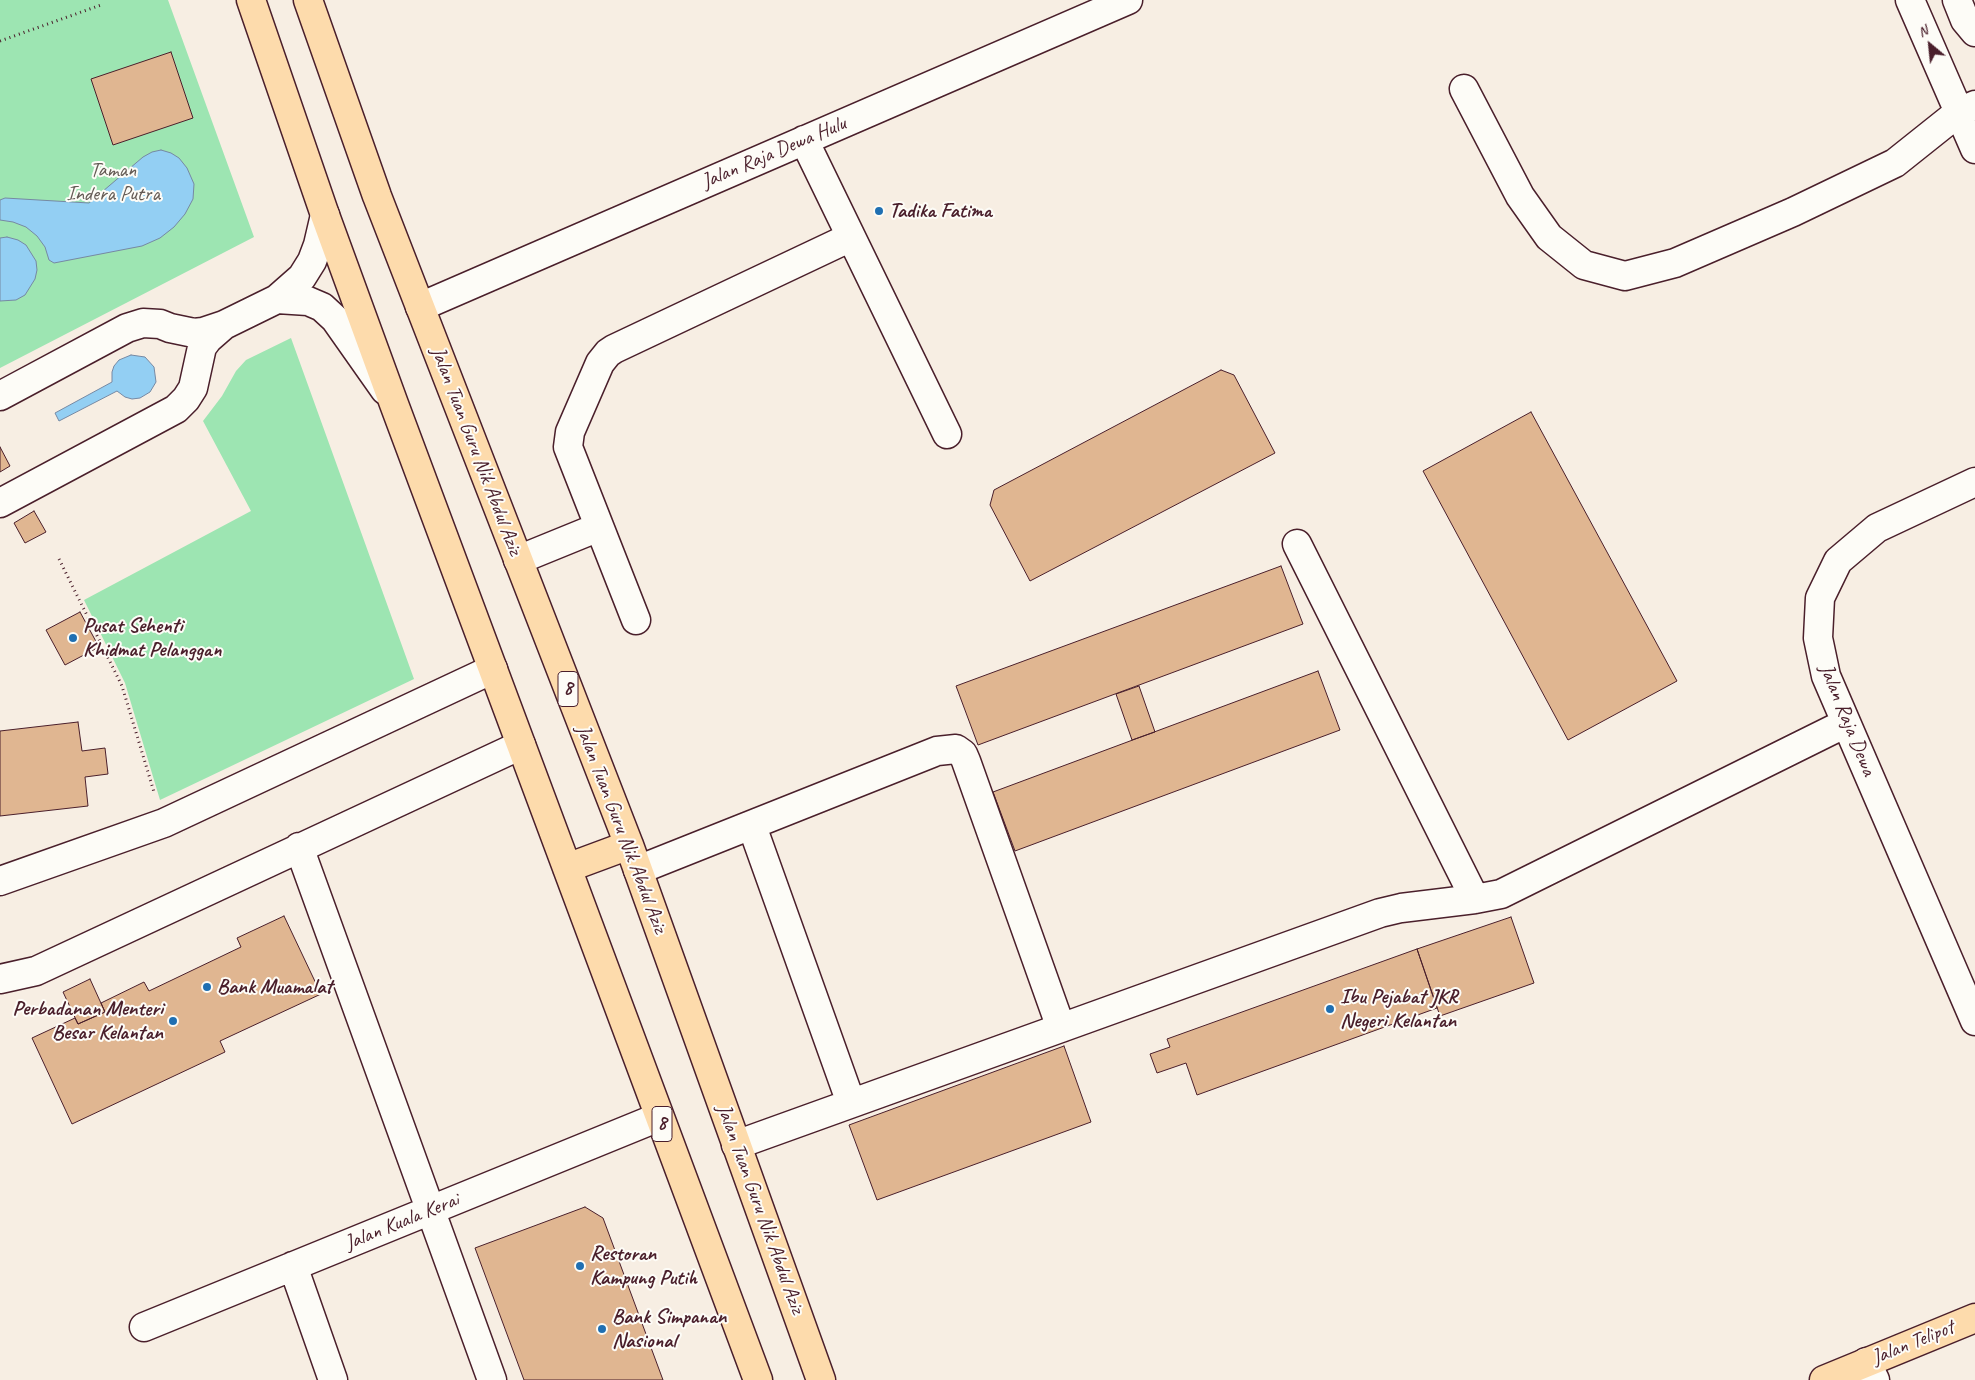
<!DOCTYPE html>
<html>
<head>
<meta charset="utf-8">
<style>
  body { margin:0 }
  #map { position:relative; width:1975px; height:1380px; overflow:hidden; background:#f7eee3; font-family:Caveat,sans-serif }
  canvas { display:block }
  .north { position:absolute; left:1905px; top:20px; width:50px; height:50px; -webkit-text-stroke:4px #fdfcf7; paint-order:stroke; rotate:332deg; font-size:14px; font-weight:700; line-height:20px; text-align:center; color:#4a1f2b }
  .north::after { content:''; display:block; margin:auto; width:18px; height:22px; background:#4a1f2b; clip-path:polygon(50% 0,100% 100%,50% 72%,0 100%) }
</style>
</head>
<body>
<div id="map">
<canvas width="1975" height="1380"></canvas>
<div class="north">N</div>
</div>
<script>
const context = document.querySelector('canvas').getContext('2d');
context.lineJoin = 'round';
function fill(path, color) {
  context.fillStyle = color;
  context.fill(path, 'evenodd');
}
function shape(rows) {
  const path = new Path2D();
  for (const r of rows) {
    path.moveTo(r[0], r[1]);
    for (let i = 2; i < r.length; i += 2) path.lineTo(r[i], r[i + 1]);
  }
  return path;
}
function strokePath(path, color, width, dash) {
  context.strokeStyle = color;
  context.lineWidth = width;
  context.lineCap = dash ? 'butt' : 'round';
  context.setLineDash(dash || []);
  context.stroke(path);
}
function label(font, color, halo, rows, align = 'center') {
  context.font = font + ' Caveat,sans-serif';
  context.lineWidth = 4;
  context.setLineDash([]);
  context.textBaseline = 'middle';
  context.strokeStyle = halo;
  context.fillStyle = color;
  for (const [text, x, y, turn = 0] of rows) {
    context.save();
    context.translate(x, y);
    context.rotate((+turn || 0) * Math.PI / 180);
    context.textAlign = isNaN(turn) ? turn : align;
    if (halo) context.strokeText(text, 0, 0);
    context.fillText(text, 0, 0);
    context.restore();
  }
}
const green = shape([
  [0,0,168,0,254,237,0,368],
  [291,338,414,679,160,800,125,683,84,600,251,511,203,421,222,396,236,371,246,360]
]);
const water = shape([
  [161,150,171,153,179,158,187,168,194,184,193,199,185,214,174,227,160,238,142,246,54,263,49,260,45,247,37,236,26,227,13,222,0,220,0,200,5,198,89,203,143,157,152,152,161,150],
  [7,237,18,240,26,245,36,261,37,270,35,279,25,295,16,300,0,301,0,238,7,237],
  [131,355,145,357,154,367,156,382,150,392,140,398,132,399,125,397,117,391,59,421,55,413,112,382,112,372,114,366,119,360,131,355]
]);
const building = shape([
  [171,52,193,118,113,145,91,79,171,52],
  [1221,370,1234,375,1275,453,1030,581,990,505,994,490,1221,370],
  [1531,412,1677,681,1568,740,1423,471,1531,412],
  [0,447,10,466,0,472,0,447],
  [34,511,46,532,25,543,14,523,34,511],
  [1281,566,1303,624,978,745,956,686,1281,566],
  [80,612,99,647,65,665,46,630,80,612],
  [1318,671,1340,730,1015,851,993,792,1318,671],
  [1139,686,1155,732,1132,740,1116,694,1139,686],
  [78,722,82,751,105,748,108,774,85,777,88,806,0,816,0,731,78,722],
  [284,916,321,994,220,1041,225,1052,72,1124,32,1038,75,1018,78,1024,105,1012,101,1003,144,982,149,991,241,947,237,938,284,916],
  [1511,917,1534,983,1440,1016,1417,949,1511,917],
  [1417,949,1437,1008,1197,1095,1186,1063,1157,1073,1150,1054,1170,1047,1167,1039,1417,949],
  [90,979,105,1012,78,1024,63,992,90,979],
  [1064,1046,1091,1122,877,1200,849,1125,1064,1046],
  [585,1207,603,1218,663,1380,524,1380,475,1248,585,1207]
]);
const path = shape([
  [0,41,101,5],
  [59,559,122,686,154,792]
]);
const minor = shape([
  [1910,0,1975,149],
  [1957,0,1965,20,1975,32],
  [1464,89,1520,196,1549,237,1584,265,1625,276,1675,263,1793,212,1895,163,1959,112,1975,105],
  [804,140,947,434],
  [277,299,308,301,322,307,335,319,385,390],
  [420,307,1128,0],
  [0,396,127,328,143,323,160,324,170,328,194,333,203,332,224,325,277,299,302,277,312,261,318,245,325,215],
  [1975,482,1877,528,1838,561,1820,598,1818,638,1826,676,1975,1021],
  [0,503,176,409,186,399,193,388,202,347,208,339,224,325],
  [1297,544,1475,899],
  [518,560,599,527],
  [636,620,568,447,570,432,600,363,608,353,614,349,851,237],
  [752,826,851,1103],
  [299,847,492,1380],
  [638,870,937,751,956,749,963,754,966,761,1061,1028],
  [0,881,164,823,493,669],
  [0,979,36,971,521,745],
  [736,1145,1380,913,1401,908,1475,899,1501,894,1846,723],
  [293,1266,333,1380],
  [144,1327,659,1117],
  [1866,1362,1875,1380]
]);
const major = shape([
  [251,0,325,215,394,404,758,1380],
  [308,0,377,196,629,845,821,1380],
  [567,868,629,845],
  [1824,1380,1975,1318]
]);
const markers = [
  [879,211,5,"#1f6fb2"],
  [73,638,5,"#1f6fb2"],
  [207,987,5,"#1f6fb2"],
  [1330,1009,5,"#1f6fb2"],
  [173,1021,5,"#1f6fb2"],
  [580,1266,5,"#1f6fb2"],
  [602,1329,5,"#1f6fb2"]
];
const shields = [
  [568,689,20],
  [662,1124,20]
];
const shieldNames = [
  ["8",568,689],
  ["8",662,1124]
];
const streetNames = [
  ["Jalan Raja Dewa Hulu",774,153,-23],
  ["Jalan Tuan Guru Nik Abdul Aziz",476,451,69],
  ["Jalan Raja Dewa",1847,720,68],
  ["Jalan Tuan Guru Nik Abdul Aziz",621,829,69],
  ["Jalan Tuan Guru Nik Abdul Aziz",760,1209,70],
  ["Jalan Kuala Kerai",402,1222,-22],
  ["Jalan Telipot",1913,1343,-22]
];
const parkNames = [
  ["Taman",113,170],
  ["Indera Putra",113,194]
];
const poiNames = [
  ["Tadika Fatima",889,211],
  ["Pusat Sehenti",83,626],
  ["Khidmat Pelanggan",83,650],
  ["Bank Muamalat",217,987],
  ["Ibu Pejabat JKR",1340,997],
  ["Negeri Kelantan",1340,1021],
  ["Perbadanan Menteri",163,1009,"right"],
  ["Besar Kelantan",163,1033,"right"],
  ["Restoran",590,1254],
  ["Kampung Putih",590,1278],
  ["Bank Simpanan",612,1317],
  ["Nasional",612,1341]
];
fill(green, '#9de5b2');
fill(water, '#93cff3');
strokePath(water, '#7689a3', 1);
fill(building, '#e0b691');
strokePath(building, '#4a1f2b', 1);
strokePath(minor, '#4a1f2b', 31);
strokePath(major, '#4a1f2b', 31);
strokePath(path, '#4a1f2b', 3, [1, 4]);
strokePath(minor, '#fdfcf7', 28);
strokePath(major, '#fddbac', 28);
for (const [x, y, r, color] of markers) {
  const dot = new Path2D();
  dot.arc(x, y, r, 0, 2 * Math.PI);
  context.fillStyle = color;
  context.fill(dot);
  strokePath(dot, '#fdfcf7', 2);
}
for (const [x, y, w] of shields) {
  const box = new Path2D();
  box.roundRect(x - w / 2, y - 17.5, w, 35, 4);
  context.fillStyle = '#fdfcf7';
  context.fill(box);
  strokePath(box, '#4a1f2b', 1);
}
label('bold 20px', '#4a1f2b', null, shieldNames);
label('21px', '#4a1f2b', '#fdfcf7', streetNames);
label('21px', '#635a54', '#fdfcf7', parkNames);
label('bold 21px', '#4a1f2b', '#fdfcf7', poiNames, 'left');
</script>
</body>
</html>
